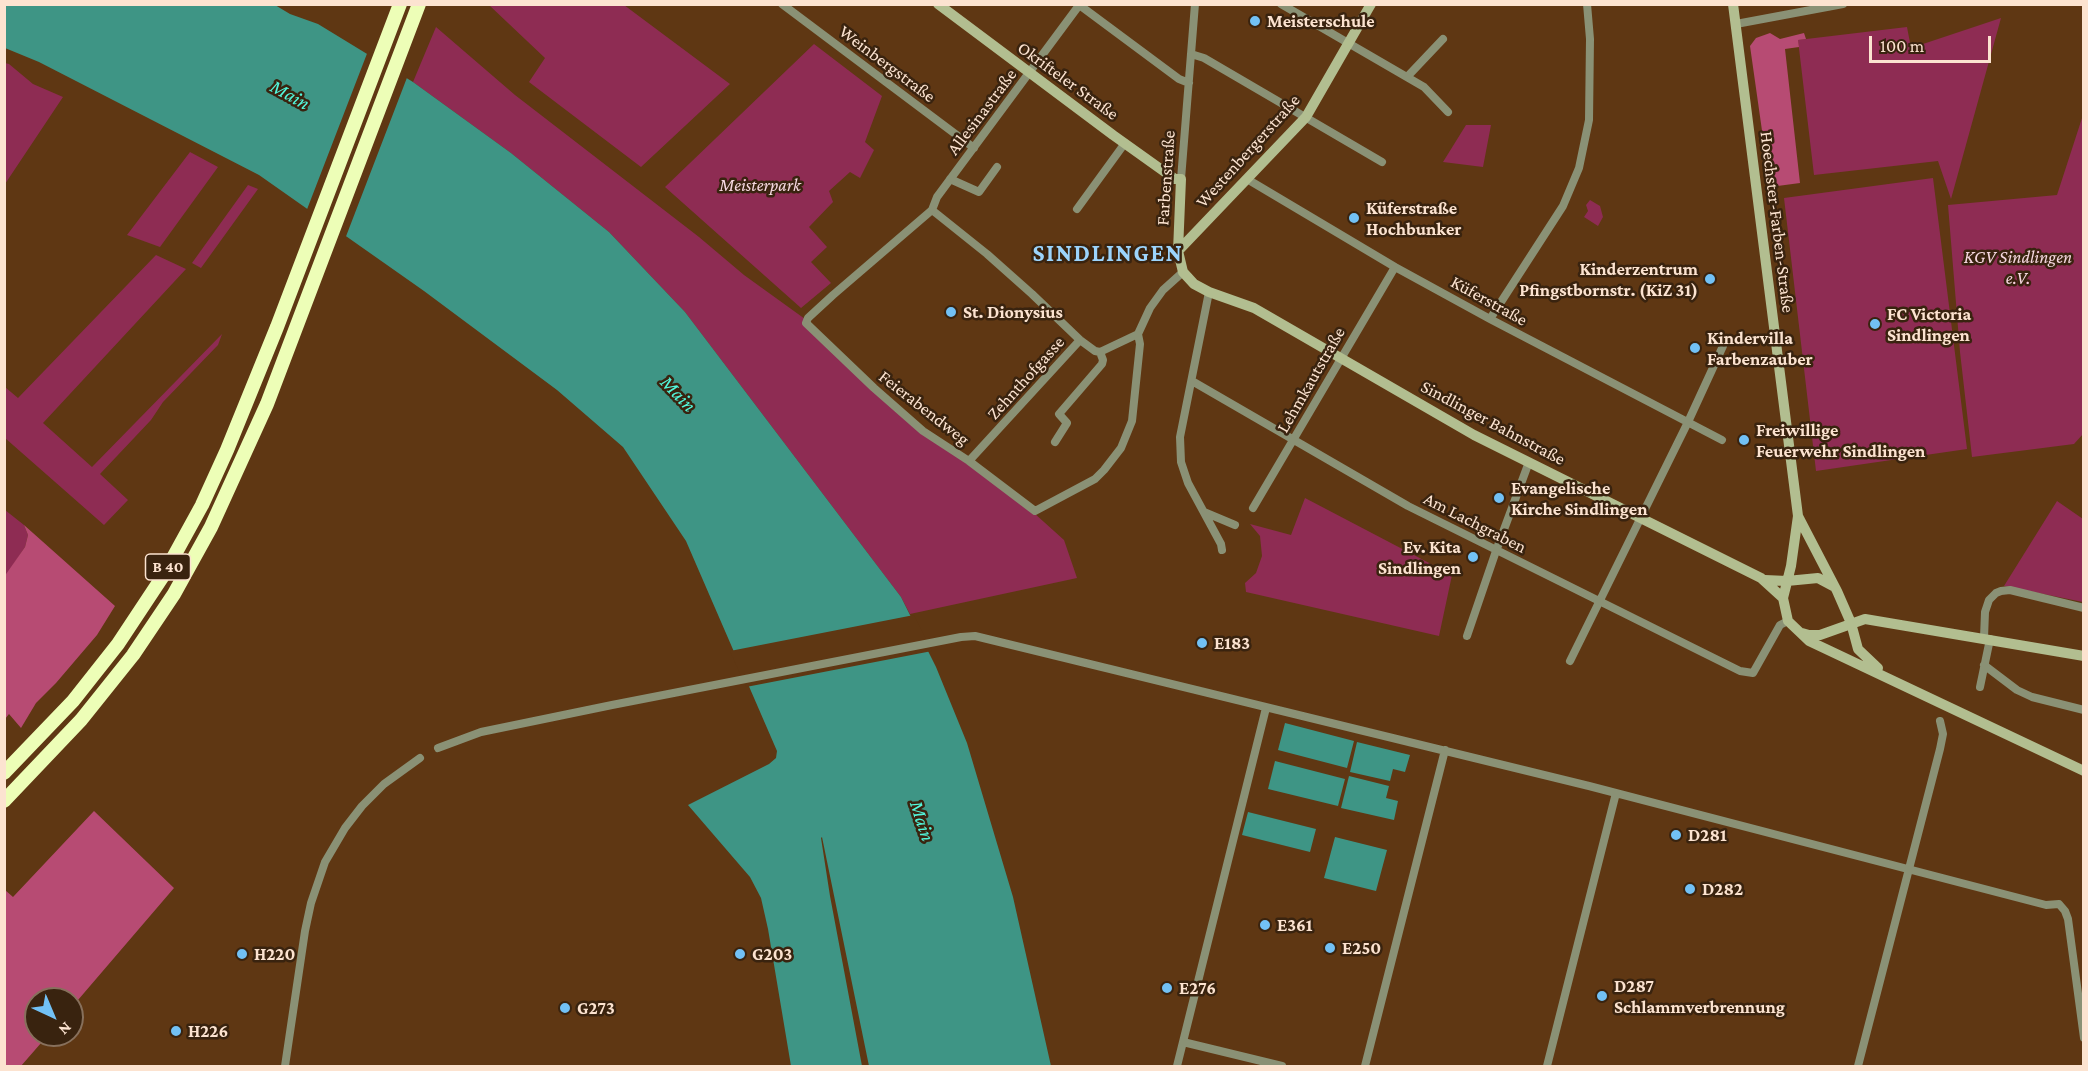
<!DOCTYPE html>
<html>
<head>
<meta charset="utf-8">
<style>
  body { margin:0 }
  #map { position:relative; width:2088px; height:1071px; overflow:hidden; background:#5f3713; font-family:"Crimson Pro",serif }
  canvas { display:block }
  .frame { position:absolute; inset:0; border:6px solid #fce3d0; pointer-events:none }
  .north { position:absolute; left:24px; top:987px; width:60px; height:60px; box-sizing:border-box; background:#39230f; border:2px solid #87705c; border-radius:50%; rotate:136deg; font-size:16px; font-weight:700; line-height:24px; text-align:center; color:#fce3d0 }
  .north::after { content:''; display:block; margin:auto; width:21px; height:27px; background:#72c1f5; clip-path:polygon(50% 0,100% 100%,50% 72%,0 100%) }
  .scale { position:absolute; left:1869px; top:36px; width:122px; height:27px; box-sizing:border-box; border:3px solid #fce3d0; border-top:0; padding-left:8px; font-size:18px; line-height:21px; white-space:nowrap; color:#fce3d0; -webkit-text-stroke:4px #39230f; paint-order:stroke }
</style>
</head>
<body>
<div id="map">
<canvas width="2088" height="1071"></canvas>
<div class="frame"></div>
<div class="north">N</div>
<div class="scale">100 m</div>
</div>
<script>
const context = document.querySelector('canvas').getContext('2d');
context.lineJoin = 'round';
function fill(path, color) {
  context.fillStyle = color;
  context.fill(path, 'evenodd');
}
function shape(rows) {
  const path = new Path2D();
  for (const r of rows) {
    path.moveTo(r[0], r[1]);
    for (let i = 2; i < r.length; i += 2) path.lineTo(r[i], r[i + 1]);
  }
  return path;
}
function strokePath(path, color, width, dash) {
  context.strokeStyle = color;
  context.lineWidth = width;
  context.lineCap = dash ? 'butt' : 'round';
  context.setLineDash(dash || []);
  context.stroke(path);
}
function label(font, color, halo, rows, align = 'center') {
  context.font = font + ' "Crimson Pro",serif';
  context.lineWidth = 5;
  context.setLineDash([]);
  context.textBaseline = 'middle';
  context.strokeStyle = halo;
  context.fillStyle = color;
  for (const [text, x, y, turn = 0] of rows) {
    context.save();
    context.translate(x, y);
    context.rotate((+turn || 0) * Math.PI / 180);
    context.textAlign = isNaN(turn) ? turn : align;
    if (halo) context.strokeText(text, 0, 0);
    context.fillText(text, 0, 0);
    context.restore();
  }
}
const green = shape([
  [489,5,624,5,730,84,641,167,529,82,545,58],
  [2001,18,1951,199,1938,161,1814,175,1798,40,1907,27,1911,48],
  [436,27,515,95,699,237,744,275,805,319,806,326,893,409,1034,513,1064,540,1077,578,910,614,901,597,685,312,609,232,511,153,413,82],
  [814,44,882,96,865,142,874,150,860,178,850,172,829,191,833,202,809,227,827,247,811,262,831,283,801,308,665,187],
  [5,63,9,64,33,84,63,97,5,184],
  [2083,115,2083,434,2074,444,1972,457,1960,352,1948,205,2057,195],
  [1466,125,1491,125,1483,167,1443,162],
  [190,152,218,167,160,247,127,235],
  [1933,178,1967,449,1816,471,1784,198],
  [248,185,258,189,201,268,192,263],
  [1590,200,1600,206,1603,217,1598,226,1584,217,1588,211,1586,205],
  [156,255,186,269,43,423,92,467,222,334,218,345,163,402,151,420,100,474,128,500,104,525,5,438,5,387,18,398],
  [1305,498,1452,575,1439,636,1246,592,1245,583,1256,573,1262,556,1260,536,1250,524,1291,535],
  [2057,501,2083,519,2083,602,2004,586],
  [5,510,24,525,28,535,25,547,5,577]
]);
const forest = shape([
  [1770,33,1780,39,1804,33,1806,39,1798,40,1799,47,1785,49,1800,183,1770,187,1750,46,1756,38],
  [24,525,115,606,97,635,56,683,36,703,21,728,9,714,5,719,4,577,25,547,28,535],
  [94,811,174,888,72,1007,72,999,36,999,36,1035,48,1035,21,1066,5,1066,5,890,13,897]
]);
const water = shape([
  [5,5,275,5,290,14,318,24,413,82,511,153,609,232,685,312,901,597,936,667,967,743,1013,897,1051,1066,869,1066,822,837,821,838,830,896,862,1066,791,1066,768,929,761,898,750,877,688,805,769,764,776,758,777,751,686,541,623,447,557,390,424,291,259,175,39,62,5,48],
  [1285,723,1354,741,1347,768,1278,750],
  [1357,742,1410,755,1405,772,1393,769,1390,781,1350,772],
  [1275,761,1345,779,1338,806,1268,789],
  [1349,776,1389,786,1386,798,1398,801,1394,820,1341,808],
  [1248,812,1316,829,1310,852,1242,835],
  [1335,837,1387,850,1376,891,1324,878]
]);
const pier = shape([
  [368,51,408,75,345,239,306,212],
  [914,615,932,651,746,687,730,651]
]);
const street = shape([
  [782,4,974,148],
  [1078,4,1179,79,1189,83],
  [1080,4,937,197,932,210,833,295,808,318,806,323,874,388,923,431,969,461,1035,511,1095,479,1104,470,1121,448,1132,421,1140,344,1138,334],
  [1281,4,1424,87,1448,112],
  [1736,24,1843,4],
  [1191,54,1204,58,1382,162],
  [1407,77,1443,39],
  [950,179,979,192,997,167],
  [1181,179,1195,4],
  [1247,179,1395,267,1490,319,1722,440],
  [1077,209,1125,143],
  [932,210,987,254,1032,294,1080,340,1095,351,1100,352,1138,334,1150,308,1163,290,1183,272],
  [1209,292,1180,437,1181,462,1188,483,1221,544,1222,550],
  [1490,319,1563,206,1579,168,1589,120,1590,39,1587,4],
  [1192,381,1408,506,1740,671,1753,673,1780,625,1788,621],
  [1055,442,1067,423,1059,414,1102,364,1103,360,1100,352],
  [969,461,1080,340],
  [1253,508,1395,267],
  [1204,512,1235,525],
  [1467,636,1496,551,1529,462],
  [1984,638,1985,612,1989,600,1996,593,2001,591,2010,590,2084,608],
  [1570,661,1688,422,1723,346],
  [1984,665,2017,690,2032,697,2084,710],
  [1980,687,1990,639],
  [438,748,481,732,612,705,961,637,975,636,1589,786,2046,905,2059,904,2065,911,2068,919,2084,1038],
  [1183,1042,1282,1066],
  [285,1066,305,931,311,903,325,862,345,828,362,806,384,784,420,758],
  [1177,1066,1266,708],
  [1365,1066,1445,750],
  [1547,1066,1616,793],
  [1858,1066,1940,749,1943,734,1940,721]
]);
const secondary = shape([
  [938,4,1113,135,1169,175,1175,179,1181,179,1178,251,1183,272,1194,284,1209,292,1254,308,1474,435,1761,578,1783,598],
  [1733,4,1798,516,1791,566,1783,598,1788,621,1809,641,2084,771],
  [1178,251,1306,117,1371,4],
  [1798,516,1837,591,1851,623,1858,649,1878,668],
  [1765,580,1787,581,1818,578,1833,586],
  [1802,633,1809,635,1820,635,1865,619,2084,656]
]);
const highway = shape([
  [4,773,73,701,118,644,163,576,202,505,227,450,277,327,400,4],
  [4,801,81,720,133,655,174,594,211,527,267,404,419,4]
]);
const rail = shape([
  [2083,4,2084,12]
]);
const markers = [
  [1255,21,6,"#72c1f5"],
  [1354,218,6,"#72c1f5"],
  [1710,279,6,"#72c1f5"],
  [951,312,6,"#72c1f5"],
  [1875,324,6,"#72c1f5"],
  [1695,348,6,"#72c1f5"],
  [1744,440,6,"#72c1f5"],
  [1499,498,6,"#72c1f5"],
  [1473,557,6,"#72c1f5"],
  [1202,643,6,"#72c1f5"],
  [1676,835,6,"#72c1f5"],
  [1690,889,6,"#72c1f5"],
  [1265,925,6,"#72c1f5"],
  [1330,948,6,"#72c1f5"],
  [242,954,6,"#72c1f5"],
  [740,954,6,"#72c1f5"],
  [1167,988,6,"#72c1f5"],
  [1602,996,6,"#72c1f5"],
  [565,1008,6,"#72c1f5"],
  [176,1031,6,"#72c1f5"]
];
const shields = [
  [168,567,45]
];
const shieldNames = [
  ["B 40",168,567]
];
const poiNames = [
  ["Meisterschule",1267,21],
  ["Küferstraße",1366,208],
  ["Hochbunker",1366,229],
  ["Kinderzentrum",1698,269,"right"],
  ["Pfingstbornstr. (KiZ 31)",1698,290,"right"],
  ["St. Dionysius",963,312],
  ["FC Victoria",1887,314],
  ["Sindlingen",1887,335],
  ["Kindervilla",1707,338],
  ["Farbenzauber",1707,359],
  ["Freiwillige",1756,430],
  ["Feuerwehr Sindlingen",1756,451],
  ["Evangelische",1511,488],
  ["Kirche Sindlingen",1511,509],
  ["Ev. Kita",1461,547,"right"],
  ["Sindlingen",1461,568,"right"],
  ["E183",1214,643],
  ["D281",1688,835],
  ["D282",1702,889],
  ["E361",1277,925],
  ["E250",1342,948],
  ["H220",254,954],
  ["G203",752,954],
  ["D287",1614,986],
  ["Schlammverbrennung",1614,1007],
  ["E276",1179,988],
  ["G273",577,1008],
  ["H226",188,1031]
];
const streetNames = [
  ["Weinbergstraße",887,64,37],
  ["Okrifteler Straße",1068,81,36],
  ["Allesinastraße",982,112,-53],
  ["Westenbergerstraße",1248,151,-48],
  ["Farbenstraße",1166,178,-86],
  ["Hoechster-Farben-Straße",1777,222,83],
  ["Küferstraße",1489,301,29],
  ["Zehnthofgasse",1026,378,-48],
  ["Lehmkautstraße",1311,380,-60],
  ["Feierabendweg",924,408,38],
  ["Sindlinger Bahnstraße",1493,423,28],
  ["Am Lachgraben",1475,523,27]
];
const parkNames = [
  ["Meisterpark",760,185],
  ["KGV Sindlingen",2018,257],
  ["e.V.",2018,278]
];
const waterNames = [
  ["Main",290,95,29],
  ["Main",678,394,46],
  ["Main",922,821,72]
];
const districtNames = [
  ["SINDLINGEN",1108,254]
];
fill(green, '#8e2c53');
fill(forest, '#b74b73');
fill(water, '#3e9585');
fill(pier, '#5f3713');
strokePath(street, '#8a9175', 8);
strokePath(secondary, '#b2be90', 10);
strokePath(highway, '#edfeb7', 14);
strokePath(rail, '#ad8d71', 2, [9, 4.5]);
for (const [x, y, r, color] of markers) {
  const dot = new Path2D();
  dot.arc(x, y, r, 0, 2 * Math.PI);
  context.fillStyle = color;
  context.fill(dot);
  strokePath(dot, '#39230f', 2);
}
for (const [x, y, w] of shields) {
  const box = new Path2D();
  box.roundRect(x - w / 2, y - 13, w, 26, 4.5);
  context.fillStyle = '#39230f';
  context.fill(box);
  strokePath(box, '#fce3d0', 1.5);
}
label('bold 16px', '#fce3d0', null, shieldNames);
label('bold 18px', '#fce3d0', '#39230f', poiNames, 'left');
label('18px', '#fce3d0', '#39230f', streetNames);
label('italic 18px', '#f6d8e0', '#39230f', parkNames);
label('italic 20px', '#52f6db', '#39230f', waterNames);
context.letterSpacing = '1.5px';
label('bold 24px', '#9cd4fc', '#39230f', districtNames);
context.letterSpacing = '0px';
</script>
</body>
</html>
